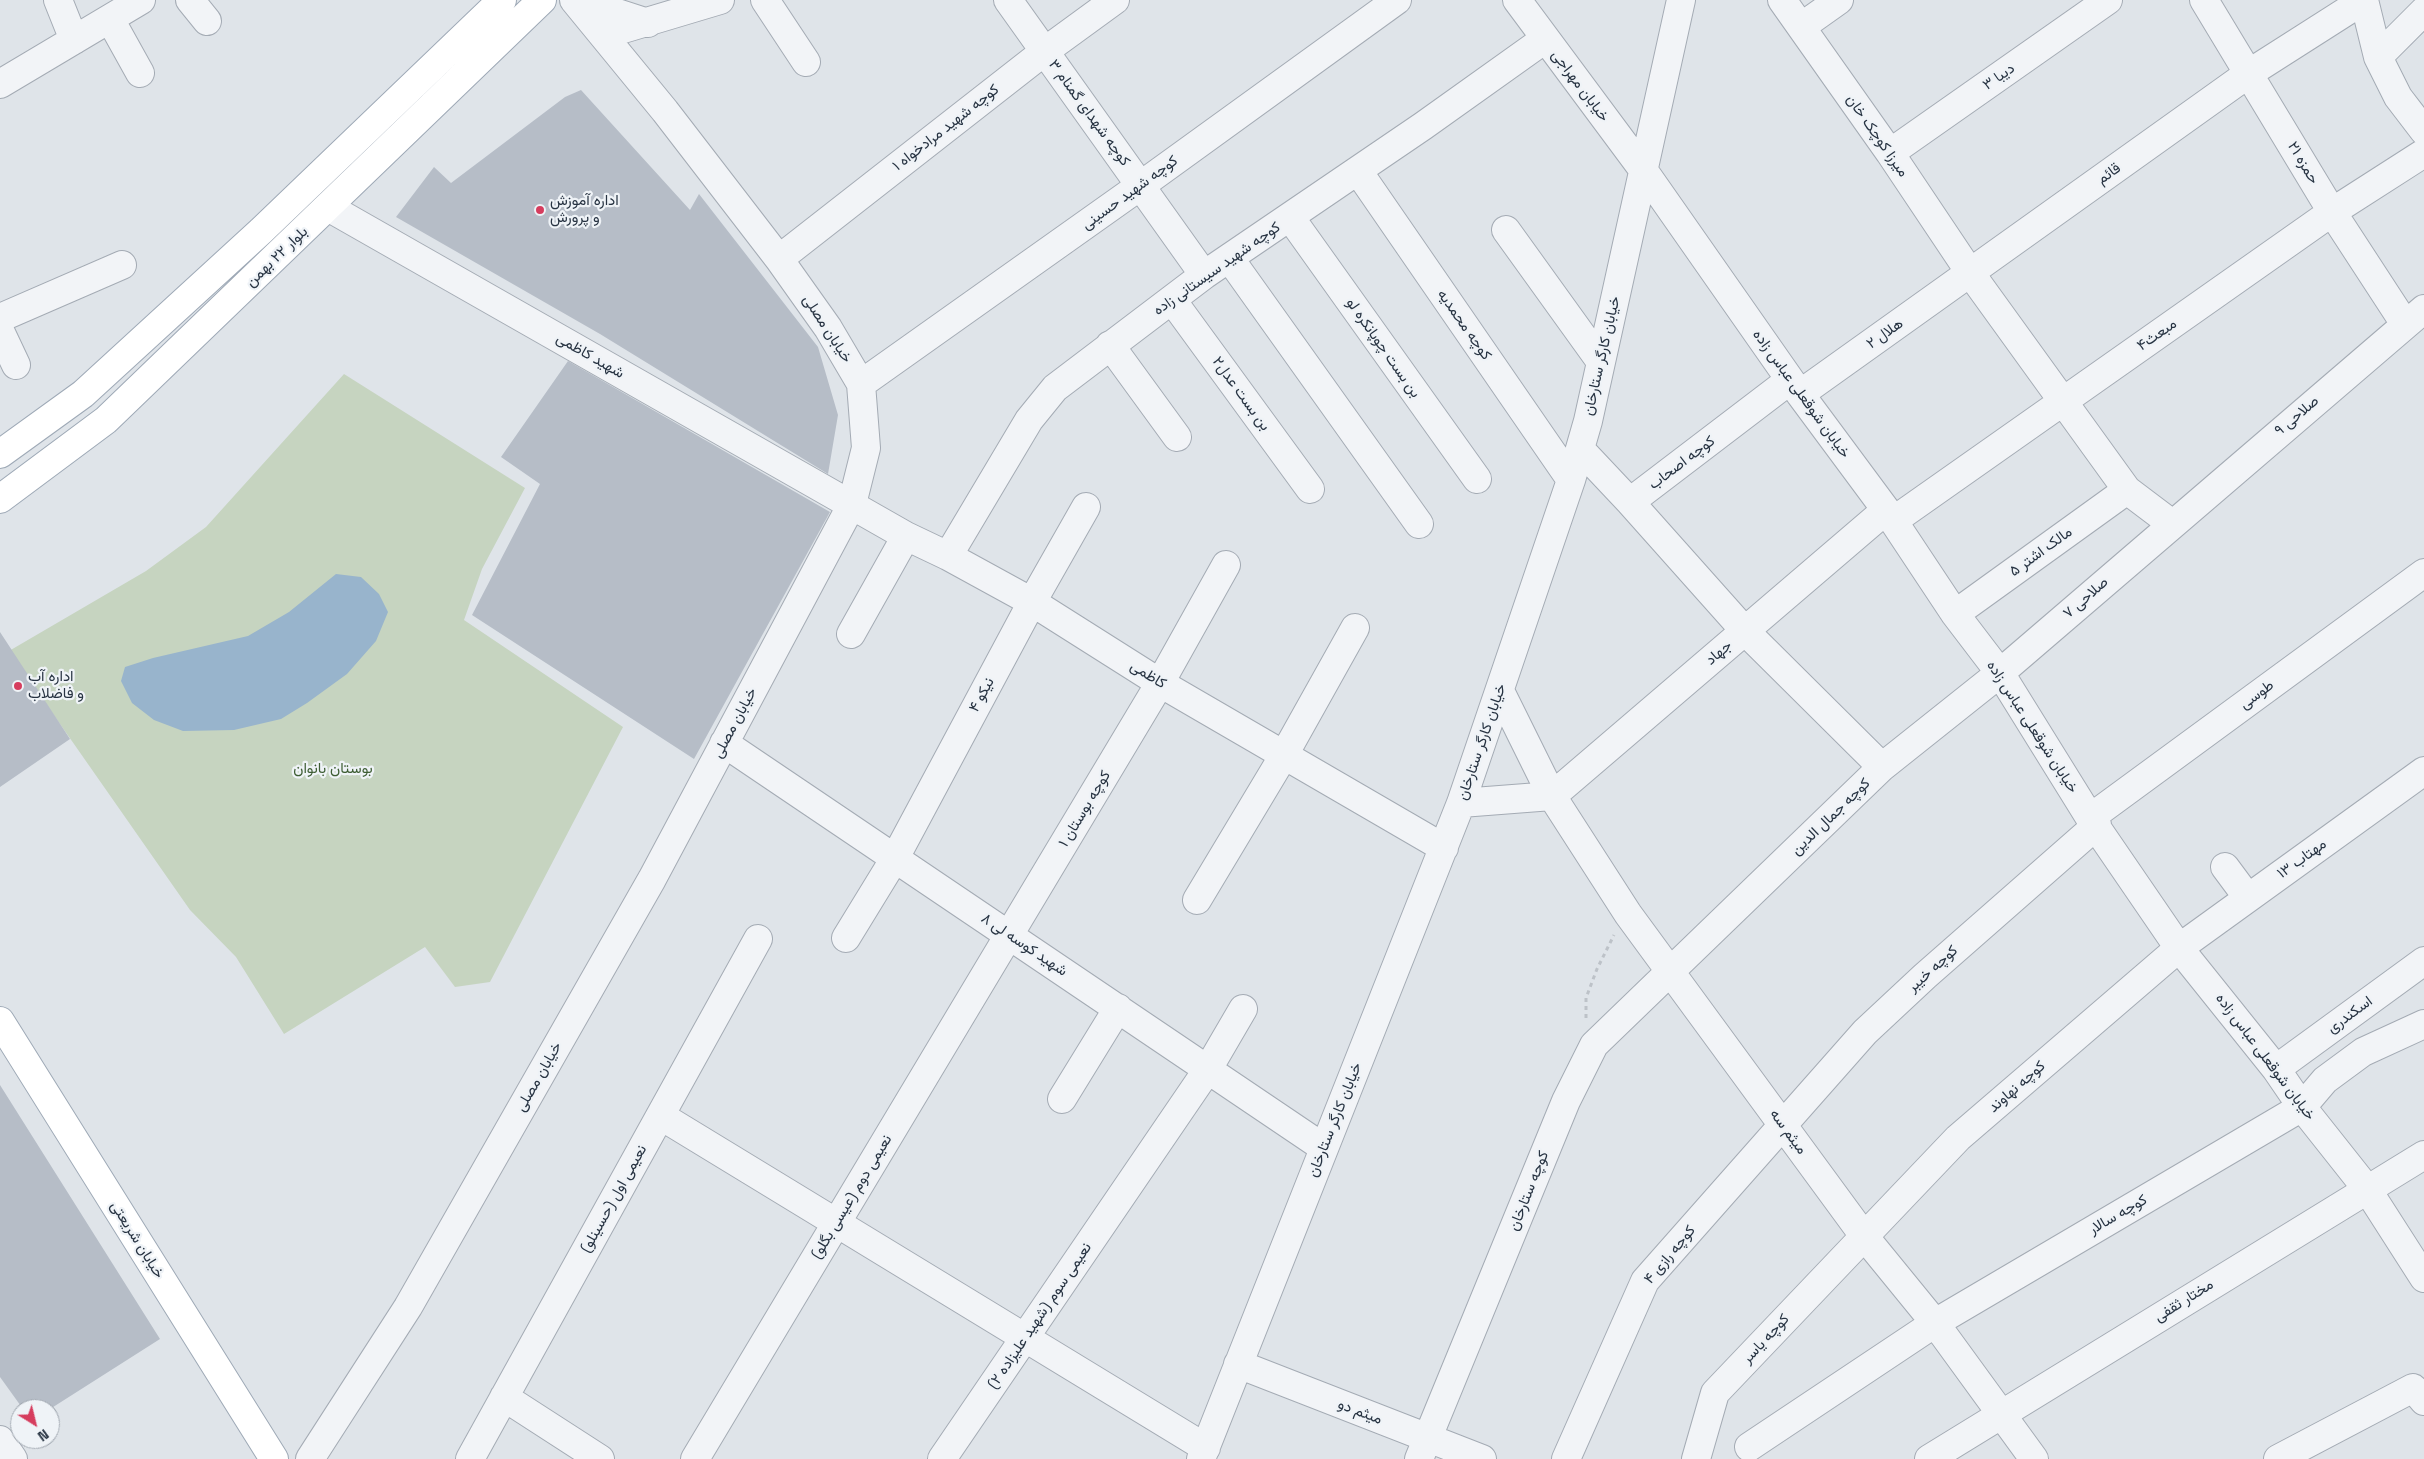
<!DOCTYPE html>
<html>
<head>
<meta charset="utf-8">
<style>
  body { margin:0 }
  #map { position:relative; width:2424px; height:1459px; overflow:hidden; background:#dfe4e9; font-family:"Space Grotesk",sans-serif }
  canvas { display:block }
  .north { position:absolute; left:10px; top:1399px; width:50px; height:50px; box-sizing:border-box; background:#eff3f7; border:1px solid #9fa6af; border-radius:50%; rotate:144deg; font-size:14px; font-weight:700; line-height:20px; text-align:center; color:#273342 }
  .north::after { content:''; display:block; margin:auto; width:18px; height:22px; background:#d63d5e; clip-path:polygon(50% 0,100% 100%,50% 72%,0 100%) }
</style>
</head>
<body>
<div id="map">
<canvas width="2424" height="1459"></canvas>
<div class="north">N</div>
</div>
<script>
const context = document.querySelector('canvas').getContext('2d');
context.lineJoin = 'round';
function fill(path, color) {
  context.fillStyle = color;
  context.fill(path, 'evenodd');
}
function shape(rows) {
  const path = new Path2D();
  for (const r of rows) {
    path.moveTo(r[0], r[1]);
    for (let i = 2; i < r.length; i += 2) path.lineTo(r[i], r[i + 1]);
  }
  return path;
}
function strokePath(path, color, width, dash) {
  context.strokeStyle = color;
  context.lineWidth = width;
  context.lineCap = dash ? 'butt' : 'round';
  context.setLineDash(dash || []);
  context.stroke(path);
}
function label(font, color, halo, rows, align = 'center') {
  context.font = font + ' "Space Grotesk",Vazirmatn,sans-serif';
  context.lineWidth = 4.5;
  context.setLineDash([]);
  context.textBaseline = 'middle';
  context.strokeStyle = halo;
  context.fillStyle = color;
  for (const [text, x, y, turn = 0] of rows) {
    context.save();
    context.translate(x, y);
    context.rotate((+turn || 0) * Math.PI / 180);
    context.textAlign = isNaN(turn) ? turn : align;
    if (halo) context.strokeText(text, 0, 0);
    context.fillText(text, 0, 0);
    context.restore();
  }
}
const green = shape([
  [344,374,525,488,482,569,464,620,623,727,490,982,455,987,425,947,284,1034,236,957,190,910,9,651,146,571,206,527]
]);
const water = shape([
  [336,574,361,577,379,594,388,612,376,641,347,674,307,703,281,719,234,730,183,731,154,720,132,703,121,681,125,667,153,658,248,636,289,612]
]);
const building = shape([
  [581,90,690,210,699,194,818,347,838,415,828,474,600,334,396,217,434,167,451,183,565,97],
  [568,361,830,512,694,759,472,615,540,484,501,457],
  [0,632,70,739,0,787],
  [0,1085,160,1339,50,1409,23,1409,0,1377]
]);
const path = shape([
  [1586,1018,1586,998,1597,969,1614,935]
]);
const minor = shape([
  [58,0,74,40],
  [190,0,207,21],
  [602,0,614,12,648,23],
  [765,0,806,62],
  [1008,0,1204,275],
  [1517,0,1644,171,1800,394,1886,510,1955,614,2000,673,2090,818,2179,948,2276,1069,2302,1107,2367,1189,2424,1278],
  [1782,0,1890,153,1971,274,2127,490,2172,524],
  [2204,0,2332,212,2405,324],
  [2364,0,2378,57,2398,97,2424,131],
  [110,19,140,73],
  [1801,27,1839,0],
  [603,35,720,0],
  [2378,57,2424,11],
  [0,84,141,0],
  [1890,153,2108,0],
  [1358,171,1571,480],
  [328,207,906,536,948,556,1032,602,1160,683,1444,848],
  [1290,217,1477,479],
  [1506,230,1601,362],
  [779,259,1045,51,1115,0],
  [1230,259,1419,524],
  [1172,300,1310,489],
  [0,318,122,265],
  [0,331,16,365],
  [1110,345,1177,437],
  [861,384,1140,186,1397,0],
  [1800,394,2248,74,2364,0],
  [1581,450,1630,502,1790,380],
  [1630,502,1745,631,1882,767],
  [1893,521,2332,212,2424,153],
  [948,556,1029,420,1055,388,1204,275,1423,126,1545,39],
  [1955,614,2127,490],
  [851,634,906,536],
  [1500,691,1552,796,1628,914,1864,1236,1935,1323,2034,1459],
  [724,743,1324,1148],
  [1552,796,1886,510],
  [1461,803,1552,796],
  [2090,818,2424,573],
  [2225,867,2248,898],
  [1197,900,1284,755,1355,628],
  [846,938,895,858,1032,602,1086,507],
  [2276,1069,2424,961],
  [1062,1099,1118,1008],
  [661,1116,1206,1448],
  [1238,1364,1482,1459],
  [504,1397,600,1459],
  [0,1440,13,1459],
  [1749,1447,1935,1323,2302,1107,2325,1080,2363,1052,2424,1024],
  [310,1459,408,1307,652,879,852,504,866,448,861,384,828,328,779,259,665,111,574,0],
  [470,1459,758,939],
  [695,1459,1160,683,1226,565],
  [942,1459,1208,1069,1243,1009],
  [1201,1459,1461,803,1571,480,1588,421,1681,0],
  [1419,1459,1566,1101,1594,1045,1882,767,2000,673,2424,309],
  [1566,1459,1645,1281,1865,1032,1925,976,2097,825],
  [1696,1459,1715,1393,1958,1138,2179,948,2424,771],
  [1929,1459,2424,1155],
  [2278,1459,2413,1388,2424,1401]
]);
const major = shape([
  [0,454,83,394,261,231,502,0],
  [0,499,106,420,542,0],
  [0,1021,274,1459]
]);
const markers = [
  [540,210,5,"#d63d5e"],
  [18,686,5,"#d63d5e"]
];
const streetNames = [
  ["دیبا ۳",1999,77,-35],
  ["خیابان مهراجی",1580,86,53],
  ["۳ کوچه شهدای گمنام",1089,113,54],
  ["۱ کوچه شهید مرادخواه",946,128,-38],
  ["میرزا کوچک خان",1877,136,55],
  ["حمزه ۲۱",2303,163,59],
  ["قائم",2109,174,-36],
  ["کوچه شهید حسینی",1130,193,-36],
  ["بلوار ۲۲ بهمن",277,257,-44],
  ["کوچه شهید سیستانی زاده",1217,269,-35],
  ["کوچه محمدیه",1464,325,55],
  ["خیابان مصلی",827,329,57],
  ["هلال ۲",1885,334,-35],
  ["مبعث۴",2157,335,-35],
  ["بن بست چوپانکره لو",1383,348,55],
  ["شهید کاظمی",590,356,30],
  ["خیابان کارگر ستارخان",1602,356,-77],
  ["بن بست عدل۲",1241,394,54],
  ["خیابان شوقعلی عباس زاده",1801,394,54],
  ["صلاحی ۹",2297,416,-40],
  ["کوچه اصحاب",1682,463,-37],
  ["مالک اشتر ۵",2041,552,-36],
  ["صلاحی ۷",2086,598,-41],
  ["جهاد",1719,653,-41],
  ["کاظمی",1148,675,32],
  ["نیکو ۴",982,695,-62],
  ["طوسی",2257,695,-36],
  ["خیابان مصلی",735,723,-62],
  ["خیابان شوقعلی عباس زاده",2032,727,57],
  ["خیابان کارگر ستارخان",1482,742,-71],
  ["کوچه بوستان ۱",1085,809,-59],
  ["کوچه جمال الدین",1831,817,-44],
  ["مهتاب ۱۳",2302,859,-36],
  ["شهید کوسه لی ۸",1024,945,34],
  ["کوچه خیبر",1933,969,-42],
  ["اسکندری",2350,1015,-36],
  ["خیابان شوقعلی عباس زاده",2265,1057,53],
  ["خیابان مصلی",539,1077,-60],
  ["کوچه نهاوند",2017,1087,-41],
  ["خیابان کارگر ستارخان",1335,1120,-68],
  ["میثم سه",1788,1132,54],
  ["کوچه ستارخان",1529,1191,-68],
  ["نعیمی دوم (عیسی بگلو)",852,1197,-59],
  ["نعیمی اول (حسینلو)",614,1199,-61],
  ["کوچه سالار",2118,1215,-30],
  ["خیابان شریعتی",137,1240,58],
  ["کوچه رازی ۴",1670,1255,-50],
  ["مختار ثقفی",2184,1301,-32],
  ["نعیمی سوم (شهید علیزاده ۲)",1040,1316,-56],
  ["کوچه یاسر",1766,1339,-47],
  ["میثم دو",1360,1412,21]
];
const poiNames = [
  ["اداره آموزش",550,201],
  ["و پرورش",550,218],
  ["اداره آب",28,677],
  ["و فاضلاب",28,694]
];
const parkNames = [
  ["بوستان بانوان",333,769]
];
fill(green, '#c6d4c0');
fill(water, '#98b4cc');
fill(building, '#b6bdc7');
strokePath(minor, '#a4abb4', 30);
strokePath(major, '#9ea9b6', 30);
strokePath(path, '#bdc2c8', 3, [4, 4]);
strokePath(minor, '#f2f4f7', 28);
strokePath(major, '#fff', 28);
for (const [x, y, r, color] of markers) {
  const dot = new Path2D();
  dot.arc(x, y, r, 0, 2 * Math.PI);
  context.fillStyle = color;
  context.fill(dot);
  strokePath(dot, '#eff3f7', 2);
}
label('15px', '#273342', '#eff3f7', streetNames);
label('15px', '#273342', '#eff3f7', poiNames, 'left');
label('15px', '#3e5e34', '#eff3f7', parkNames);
</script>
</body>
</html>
